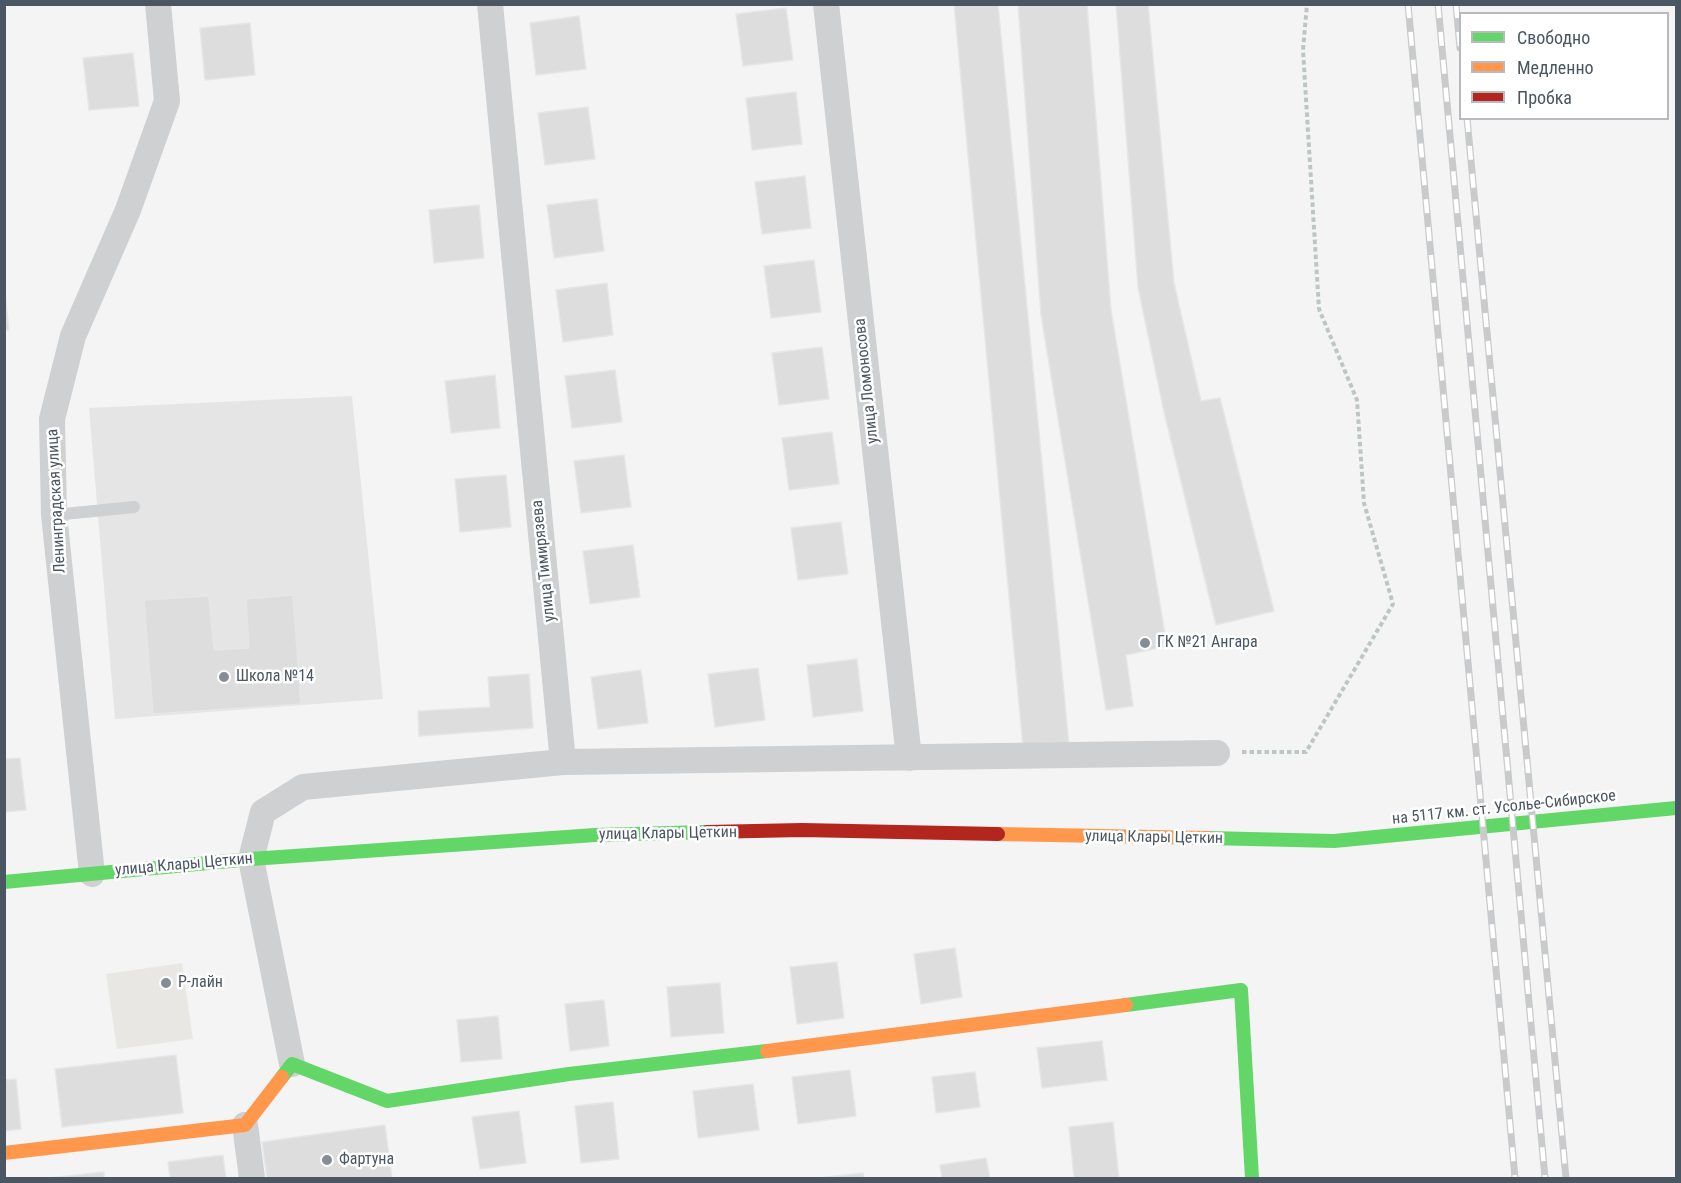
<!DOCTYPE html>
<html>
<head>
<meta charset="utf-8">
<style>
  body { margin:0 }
  #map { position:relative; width:1681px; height:1183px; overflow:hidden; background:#f4f4f4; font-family:"Roboto Condensed",sans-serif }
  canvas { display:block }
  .frame { position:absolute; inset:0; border:6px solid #4a5661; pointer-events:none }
  .legend { position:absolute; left:1459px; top:12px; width:210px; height:108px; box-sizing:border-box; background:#fff; border:2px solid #b7bbc0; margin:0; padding:8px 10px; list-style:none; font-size:18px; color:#4a5661 }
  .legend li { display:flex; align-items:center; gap:12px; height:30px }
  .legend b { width:30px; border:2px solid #b7bbc0 }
</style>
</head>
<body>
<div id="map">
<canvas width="1681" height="1183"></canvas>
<div class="frame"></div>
<ul class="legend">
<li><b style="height:8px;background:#63d668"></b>Свободно</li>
<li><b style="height:8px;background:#ff974d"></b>Медленно</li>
<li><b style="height:8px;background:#b3261e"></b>Пробка</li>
</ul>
</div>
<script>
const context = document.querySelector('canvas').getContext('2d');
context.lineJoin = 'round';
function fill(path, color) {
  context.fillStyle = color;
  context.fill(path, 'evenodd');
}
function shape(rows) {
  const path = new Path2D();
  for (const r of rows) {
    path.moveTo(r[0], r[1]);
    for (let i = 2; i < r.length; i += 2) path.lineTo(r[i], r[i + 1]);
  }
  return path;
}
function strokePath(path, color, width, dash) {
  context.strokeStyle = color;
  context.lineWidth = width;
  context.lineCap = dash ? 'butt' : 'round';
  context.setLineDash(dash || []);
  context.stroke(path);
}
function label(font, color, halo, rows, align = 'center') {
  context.font = font + ' "Roboto Condensed",sans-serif';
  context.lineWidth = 5;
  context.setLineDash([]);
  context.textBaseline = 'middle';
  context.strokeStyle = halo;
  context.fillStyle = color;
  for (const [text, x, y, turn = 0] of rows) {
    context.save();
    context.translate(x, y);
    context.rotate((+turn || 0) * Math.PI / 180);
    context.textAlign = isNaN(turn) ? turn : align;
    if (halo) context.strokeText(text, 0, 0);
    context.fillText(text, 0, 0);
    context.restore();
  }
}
const commercial = shape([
  [182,963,193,1039,117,1049,106,974]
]);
const education = shape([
  [352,396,383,699,115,719,89,408]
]);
const building = shape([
  [954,4,998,4,1069,745,1023,747,954,4],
  [1018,4,1087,4,1111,310,1167,646,1126,655,1133,706,1106,710,1041,315,1018,4],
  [1116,4,1148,4,1174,283,1201,401,1220,398,1274,611,1216,625,1164,412,1138,287,1116,4],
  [786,8,793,60,743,66,736,14,786,8],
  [579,16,586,69,536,75,530,23,579,16],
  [250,23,255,75,205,80,200,28,250,23],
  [133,53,139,106,89,110,83,58,133,53],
  [796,92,802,144,752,150,746,98,796,92],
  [588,107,595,159,545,165,538,113,588,107],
  [805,176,811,228,762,234,755,182,805,176],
  [597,199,604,251,554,258,547,205,597,199],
  [479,205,484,258,434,263,429,210,479,205],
  [814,260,821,312,771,318,764,266,814,260],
  [607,283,613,335,563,342,556,290,607,283],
  [4,286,9,330,4,330,4,286],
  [822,347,829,399,779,405,772,353,822,347],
  [615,370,622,422,572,428,565,376,615,370],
  [495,375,500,428,451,433,445,381,495,375],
  [832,432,839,484,789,490,782,438,832,432],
  [624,455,631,507,581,513,574,461,624,455],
  [506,475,511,527,460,532,455,479,506,475],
  [841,522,848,574,798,580,791,528,841,522],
  [633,545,640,597,590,604,583,551,633,545],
  [293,595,301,704,153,714,144,600,209,596,214,650,249,648,246,599,293,595],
  [857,659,863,711,813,717,807,665,857,659],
  [758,668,765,720,715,727,708,674,758,668],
  [641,670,648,723,598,729,591,677,641,670],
  [529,674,533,728,419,736,418,711,490,707,488,677,529,674],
  [20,758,26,810,4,812,4,759,20,758],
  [955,948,962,997,921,1004,914,954,955,948],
  [837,962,844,1018,797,1024,790,967,837,962],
  [720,983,724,1033,671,1037,667,987,720,983],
  [604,1000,609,1046,570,1051,565,1004,604,1000],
  [498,1016,502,1059,461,1062,457,1020,498,1016],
  [1102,1041,1107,1080,1042,1088,1037,1048,1102,1041],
  [176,1055,183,1113,62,1127,55,1069,176,1055],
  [850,1070,856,1116,798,1124,792,1077,850,1070],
  [975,1072,980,1107,936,1113,932,1077,975,1072],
  [16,1079,21,1129,4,1131,4,1080,16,1079],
  [753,1084,759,1130,698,1138,693,1091,753,1084],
  [613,1102,619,1159,581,1163,575,1106,613,1102],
  [519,1111,526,1163,480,1169,472,1117,519,1111],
  [1113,1122,1119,1178,1074,1178,1069,1127,1113,1122],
  [385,1125,392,1178,267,1178,262,1142,385,1125],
  [223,1155,226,1178,170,1178,168,1162,223,1155],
  [986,1158,990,1178,942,1178,940,1165,986,1158],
  [104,1172,104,1178,49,1178,104,1172],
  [863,1173,864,1178,819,1178,863,1173]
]);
const path = shape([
  [1242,752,1306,752,1393,604,1364,503,1357,400,1319,309,1303,50,1307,4]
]);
const lane = shape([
  [54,515,134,507]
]);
const street = shape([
  [826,4,909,758],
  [563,762,1217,753],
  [92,874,54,515,52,419,73,336,128,210,167,101,158,4],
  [292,1064,251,859,263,812,303,787,563,762,490,4],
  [245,1125,252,1178]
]);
const fast = shape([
  [1208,838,1334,841,1676,808],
  [4,882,251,859,595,835,707,832],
  [1126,1005,1241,990,1252,1178],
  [282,1077,292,1064,387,1101,569,1074,767,1051]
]);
const slow = shape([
  [998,834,1208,838],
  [767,1051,1126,1005],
  [4,1153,245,1125,282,1077]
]);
const jam = shape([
  [707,832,802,830,998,834]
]);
const rail = shape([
  [1408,4,1515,1178],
  [1438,4,1545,1178],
  [1456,4,1460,48],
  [1467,118,1566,1178]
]);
const markers = [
  [1145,643,6,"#868d94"],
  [224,677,6,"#868d94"],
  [166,983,6,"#868d94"],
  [327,1160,6,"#868d94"]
];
const streetNames = [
  ["улица Ломоносова",867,381,-96],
  ["Ленинградская улица",57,501,-93],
  ["улица Тимирязева",544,561,-96],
  ["на 5117 км. ст. Усолье-Сибирское",1504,808,-6],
  ["улица Клары Цеткин",668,834,-1],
  ["улица Клары Цеткин",1154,838,1],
  ["улица Клары Цеткин",184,865,-5]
];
const poiNames = [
  ["ГК №21 Ангара",1157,643],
  ["Школа №14",236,677],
  ["Р-лайн",178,983],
  ["Фартуна",339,1160]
];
fill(commercial, '#e8e7e3');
fill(education, '#e6e5e6');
fill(building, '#ddddde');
strokePath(building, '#e5e6e7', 1.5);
strokePath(path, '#bcc7c4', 4, [4.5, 3]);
strokePath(lane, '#ced0d2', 12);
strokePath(street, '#ced0d2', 26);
strokePath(fast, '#63d668', 14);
strokePath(slow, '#ff974d', 14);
strokePath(jam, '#b3261e', 14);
strokePath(rail, '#c9cacc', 7);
strokePath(rail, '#fff', 4.5, [14]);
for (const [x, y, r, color] of markers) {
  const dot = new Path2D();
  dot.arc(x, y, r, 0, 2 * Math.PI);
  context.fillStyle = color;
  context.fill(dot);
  strokePath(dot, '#fff', 2);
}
label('16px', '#4a5661', '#fff', streetNames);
label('16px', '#4a5661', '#fff', poiNames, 'left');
</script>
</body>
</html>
